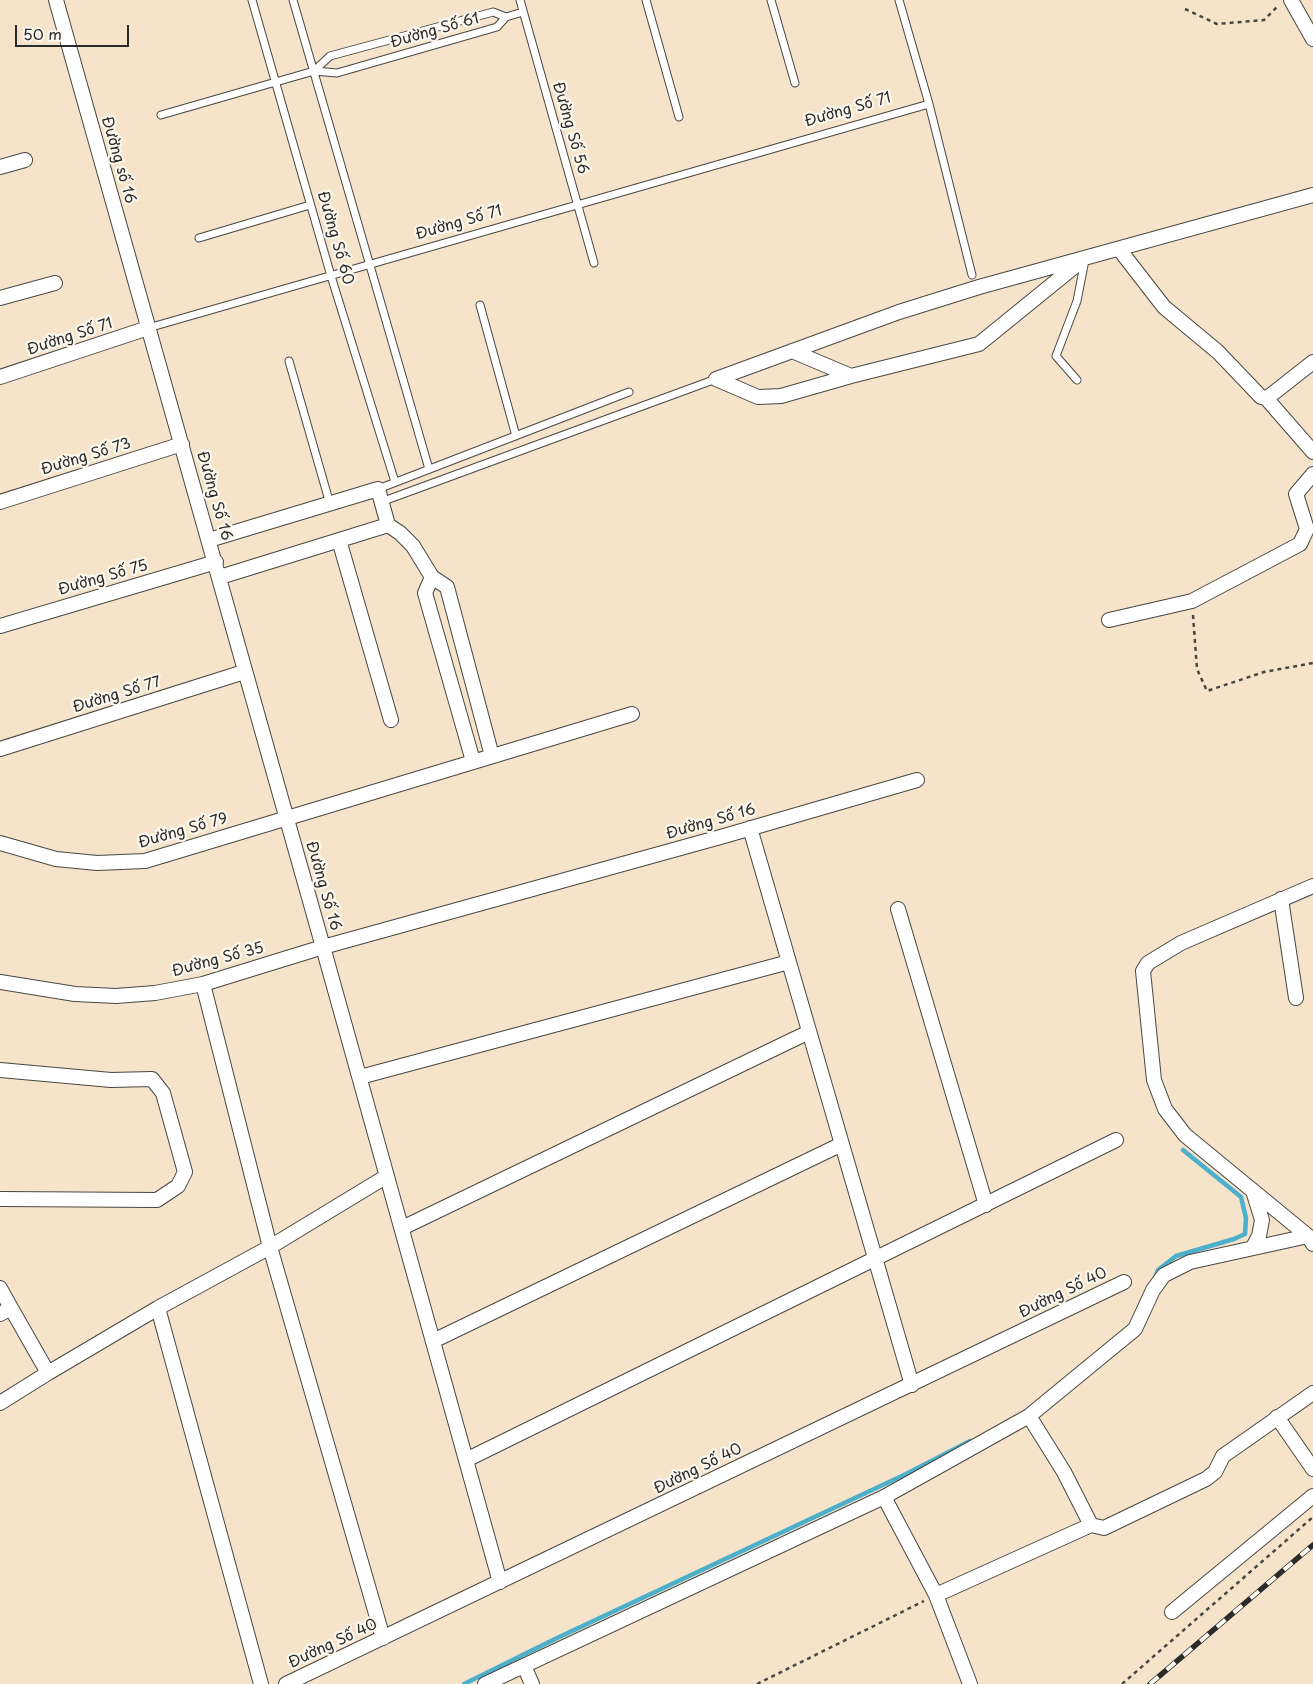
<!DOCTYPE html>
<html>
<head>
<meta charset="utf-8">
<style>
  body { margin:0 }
  #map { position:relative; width:1313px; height:1684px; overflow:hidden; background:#f5e4ca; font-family:"Playpen Sans",sans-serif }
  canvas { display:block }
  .scale { position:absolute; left:15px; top:25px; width:114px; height:22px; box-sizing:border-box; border:2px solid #2b2b2b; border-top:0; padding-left:6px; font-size:15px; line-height:18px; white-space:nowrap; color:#2b2b2b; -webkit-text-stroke:4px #fbf7ec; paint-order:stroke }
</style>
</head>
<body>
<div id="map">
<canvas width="1313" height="1684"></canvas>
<div class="scale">50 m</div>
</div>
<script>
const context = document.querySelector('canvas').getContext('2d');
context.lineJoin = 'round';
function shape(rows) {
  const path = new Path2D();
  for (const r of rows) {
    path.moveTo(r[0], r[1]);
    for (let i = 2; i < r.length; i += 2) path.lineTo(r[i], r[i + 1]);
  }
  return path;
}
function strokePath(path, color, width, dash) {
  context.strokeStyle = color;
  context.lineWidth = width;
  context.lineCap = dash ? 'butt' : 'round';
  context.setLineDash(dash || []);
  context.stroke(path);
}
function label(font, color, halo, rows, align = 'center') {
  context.font = font + ' "Playpen Sans",sans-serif';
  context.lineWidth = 4.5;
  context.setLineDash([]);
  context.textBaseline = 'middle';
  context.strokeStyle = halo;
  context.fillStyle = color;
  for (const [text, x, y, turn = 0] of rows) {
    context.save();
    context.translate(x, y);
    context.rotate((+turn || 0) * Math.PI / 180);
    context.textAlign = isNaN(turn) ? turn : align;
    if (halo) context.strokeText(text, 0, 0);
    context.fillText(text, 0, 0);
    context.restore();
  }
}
const stream = shape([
  [1155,1278,1158,1270,1176,1256,1234,1239,1245,1234,1246,1218,1241,1197,1183,1150],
  [464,1684,555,1639,906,1474,970,1441]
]);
const path = shape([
  [1185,9,1217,24,1264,20,1278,6],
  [1193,615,1197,669,1207,691,1264,672,1313,663],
  [757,1684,924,1601],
  [1122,1684,1313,1517]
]);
const lane = shape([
  [252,0,331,276,395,482],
  [293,0,429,469],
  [520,0,594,263],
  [646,0,679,117],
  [771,0,795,83],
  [899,0,929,104,972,275],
  [506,17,523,12],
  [314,71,330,56,493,12,506,17],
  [161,115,314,71,337,73,497,27,506,17],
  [199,238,310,205],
  [480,305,516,436],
  [148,328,929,104],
  [289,361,330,504],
  [1077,380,1056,356,1077,301,1085,260],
  [378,489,629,392],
  [381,502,716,379]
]);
const street = shape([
  [56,0,323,947,724,836,917,780],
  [1291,0,1313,39],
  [0,167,25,160],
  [1119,249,1164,307,1218,352,1261,397,1266,398,1271,395,1313,362],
  [0,298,55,283],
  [792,351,851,376,979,344,1080,262],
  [0,377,148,328],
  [716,379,899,312,979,287,1313,195],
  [716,379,758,397,781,396,851,376],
  [1266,398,1313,452],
  [0,502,182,444],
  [209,540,378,489,388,525,400,533,413,546,432,577],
  [339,540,391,720],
  [220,577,388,525],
  [1109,620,1192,601,1300,544,1307,529,1296,494,1313,474],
  [0,626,216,562],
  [0,749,244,672],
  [473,761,425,593,432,577,447,587,492,756],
  [750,828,912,1385],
  [0,843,56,859,97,863,145,861,632,714],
  [1313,886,1181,943,1148,963,1143,971,1154,1080,1165,1109,1185,1135,1308,1236,1313,1244],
  [1281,899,1296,998],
  [898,909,986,1205],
  [0,982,75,994,116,996,155,993,203,984,323,947,500,1582],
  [203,984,270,1247,383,1638],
  [0,1070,111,1080,152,1079,163,1093,185,1172,178,1186,157,1200,0,1199],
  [360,1077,789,962],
  [402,1228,809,1032],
  [1253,1247,1259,1236,1262,1220,1253,1191],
  [0,1288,11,1308],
  [158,1308,261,1684],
  [0,1314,11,1308,48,1373,158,1308,270,1247,387,1176],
  [433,1341,842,1144],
  [0,1403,48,1373],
  [1029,1416,1064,1472,1091,1525,1104,1528,1206,1479,1215,1472,1223,1456,1313,1393],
  [1277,1417,1313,1469],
  [466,1460,1116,1140],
  [884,1497,936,1595,970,1684],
  [936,1595,1091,1525],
  [1172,1612,1313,1496],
  [524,1666,532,1684],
  [286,1684,1124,1282],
  [485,1684,884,1497,1029,1416,1135,1329,1153,1290,1164,1275,1190,1262,1308,1236]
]);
const rail = shape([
  [1150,1684,1313,1545]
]);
const streetNames = [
  ["Đường Số 61",435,31,-16],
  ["Đường Số 71",848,110,-16],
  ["Đường Số 56",570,128,74],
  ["Đường số 16",118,160,74],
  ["Đường Số 71",459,223,-16],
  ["Đường Số 60",335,238,74],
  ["Đường Số 71",70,337,-18],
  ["Đường Số 73",86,457,-17],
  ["Đường Số 16",214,496,74],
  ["Đường Số 75",103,578,-16],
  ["Đường Số 77",117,695,-17],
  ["Đường Số 16",711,822,-16],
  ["Đường Số 79",183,831,-16],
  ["Đường Số 16",323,886,74],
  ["Đường Số 35",218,960,-15],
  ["Đường Số 40",1063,1293,-26],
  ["Đường Số 40",698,1469,-26],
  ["Đường Số 40",333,1644,-25]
];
strokePath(stream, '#4cb0cc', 4.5);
strokePath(lane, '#494743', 9);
strokePath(street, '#494743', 16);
strokePath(path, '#494743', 2.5, [4, 4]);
strokePath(lane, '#fff', 7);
strokePath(street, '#fff', 14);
strokePath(rail, '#2b2b2b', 5.5);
strokePath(rail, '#fbf7ec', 4, [11]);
label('15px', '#2b2b2b', '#fbf7ec', streetNames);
</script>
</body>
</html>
